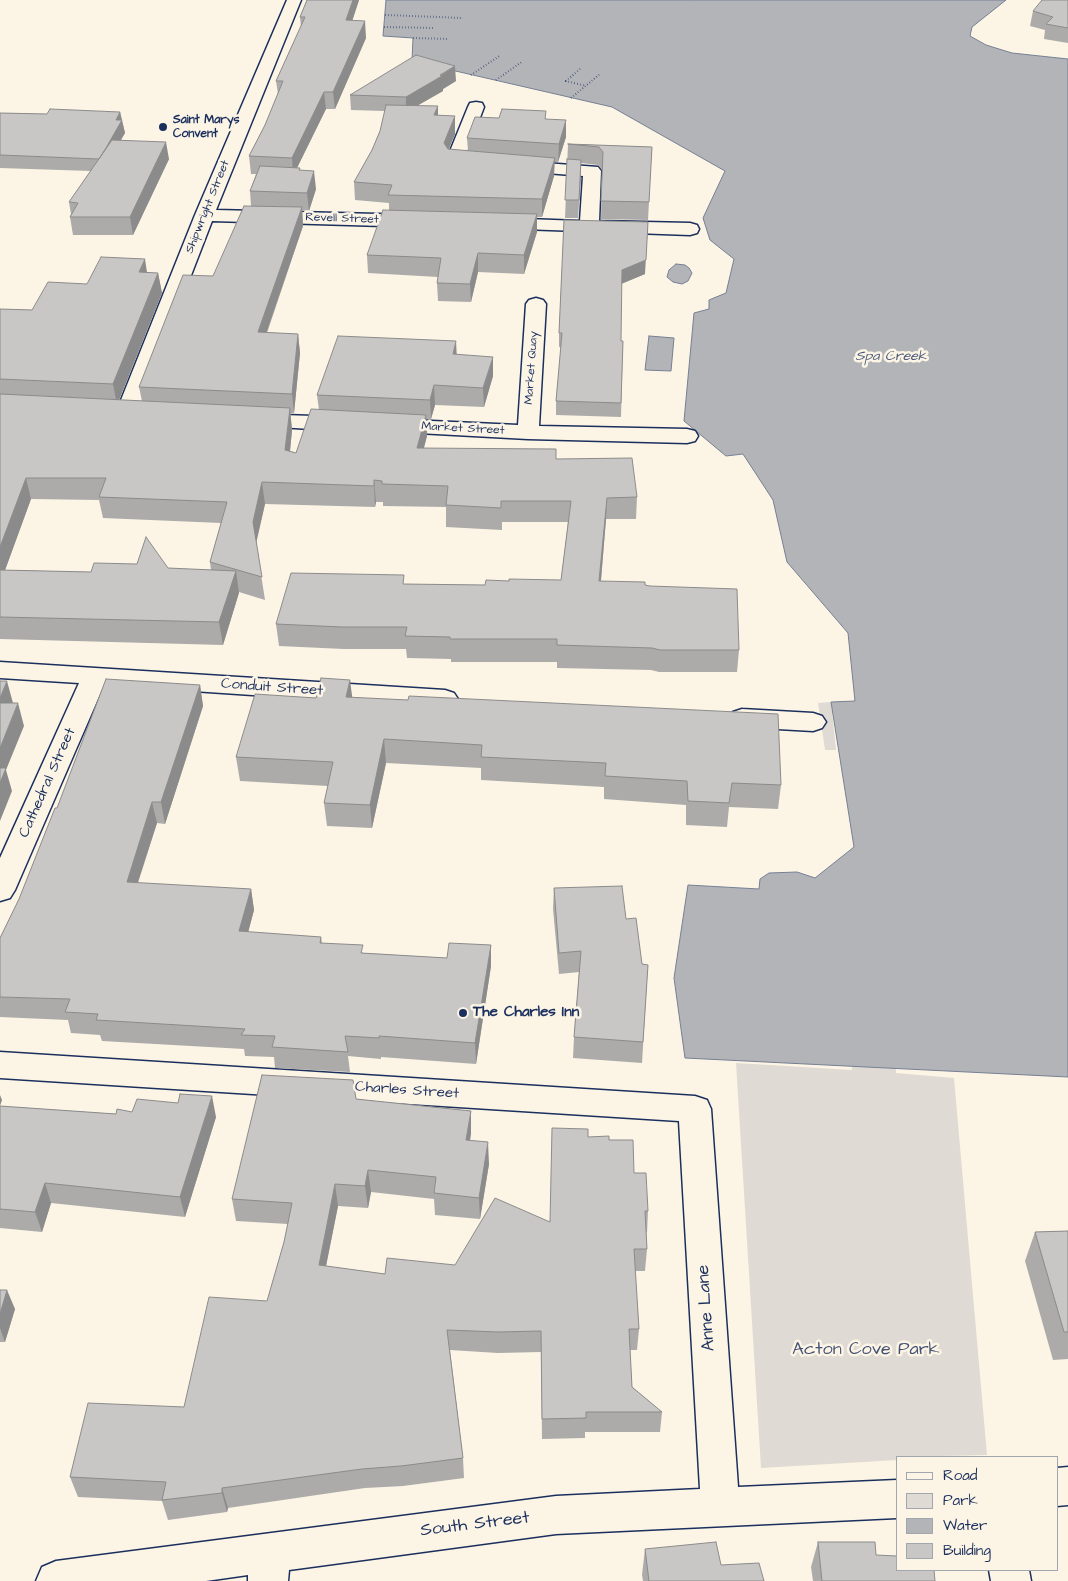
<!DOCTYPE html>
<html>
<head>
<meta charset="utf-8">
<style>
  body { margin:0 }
  #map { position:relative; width:1068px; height:1581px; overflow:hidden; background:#fcf5e5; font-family:"Architects Daughter",sans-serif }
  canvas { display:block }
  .legend { position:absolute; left:896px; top:1456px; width:162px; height:115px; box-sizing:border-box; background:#fcf5e5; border:1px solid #a2a6af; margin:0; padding:6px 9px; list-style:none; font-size:15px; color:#1b2f5e }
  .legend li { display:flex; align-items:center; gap:10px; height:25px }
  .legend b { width:25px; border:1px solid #a2a6af }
</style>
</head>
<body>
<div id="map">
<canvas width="1068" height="1581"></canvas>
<ul class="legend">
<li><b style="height:6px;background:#fcf5e5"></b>Road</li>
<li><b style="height:14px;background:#dfdbd4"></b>Park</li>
<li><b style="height:14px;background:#b2b4b8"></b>Water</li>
<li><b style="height:14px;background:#c8c7c6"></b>Building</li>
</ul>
</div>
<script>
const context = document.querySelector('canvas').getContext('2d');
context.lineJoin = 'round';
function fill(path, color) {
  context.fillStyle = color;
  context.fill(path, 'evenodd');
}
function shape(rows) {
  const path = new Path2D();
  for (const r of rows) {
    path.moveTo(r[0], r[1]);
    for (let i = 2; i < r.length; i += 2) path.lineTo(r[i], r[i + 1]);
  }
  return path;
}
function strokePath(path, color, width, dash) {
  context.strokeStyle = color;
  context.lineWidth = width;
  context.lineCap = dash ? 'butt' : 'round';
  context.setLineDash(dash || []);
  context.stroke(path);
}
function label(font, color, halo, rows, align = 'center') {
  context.font = font + ' "Architects Daughter",sans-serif';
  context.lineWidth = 5;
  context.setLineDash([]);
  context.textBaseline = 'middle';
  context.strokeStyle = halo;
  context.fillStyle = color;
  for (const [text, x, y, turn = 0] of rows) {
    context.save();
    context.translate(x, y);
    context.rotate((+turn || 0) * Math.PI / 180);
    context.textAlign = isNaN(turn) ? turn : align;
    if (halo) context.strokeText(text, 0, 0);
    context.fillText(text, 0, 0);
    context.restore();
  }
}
const green = shape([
  [831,702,836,750,825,750,818,703],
  [852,1052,895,1052,896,1073,954,1078,987,1455,897,1457,897,1460,761,1468,736,1063,852,1070]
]);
const water = shape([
  [386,0,1006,0,972,27,970,36,986,45,1012,53,1068,59,1068,1077,685,1058,674,978,688,885,759,889,760,879,769,873,797,872,815,878,854,847,831,702,855,701,848,633,787,562,773,500,743,454,726,456,684,421,694,313,709,309,709,300,726,293,734,259,710,240,703,218,725,171,612,107,412,61,413,38,383,36,386,0],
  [676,264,685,265,689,268,692,273,688,281,682,284,673,282,667,277,669,270,676,264],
  [649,336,674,338,671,371,645,370,649,336]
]);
const path = shape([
  [385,15,463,18],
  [384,27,433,28],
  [413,38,448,39],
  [580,69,566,81,586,86],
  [471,75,501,55],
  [496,80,523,61],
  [571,98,600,74]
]);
const minor = shape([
  [287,0,301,0,216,210,418,215,425,217,427,221,425,225,418,227,212,221,137,415,134,420,126,421,118,420,115,415,195,215,287,0],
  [476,102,482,103,484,107,465,157,598,167,601,171,599,221,690,223,697,225,699,229,697,233,690,235,494,228,492,224,494,220,501,218,580,221,583,176,449,165,446,161,468,107,470,103,476,102],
  [536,298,543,300,546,304,539,426,687,429,695,431,698,436,695,441,687,443,528,439,381,431,378,426,381,421,389,419,518,425,526,304,529,300,536,298],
  [254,414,343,417,351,419,354,424,351,429,343,431,246,425,243,420,246,415,254,414],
  [0,662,445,690,454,693,458,699,454,705,445,708,104,685,15,890,10,898,0,901,0,858,79,683,0,678,0,662],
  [742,709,813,713,822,716,826,722,822,728,813,731,742,727,733,724,729,718,733,712,742,709],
  [0,1052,695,1096,707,1100,711,1109,738,1487,897,1480,897,1518,556,1534,289,1570,288,1581,248,1581,248,1575,206,1581,36,1581,42,1567,56,1561,556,1496,700,1489,679,1121,0,1078,0,1052],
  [1068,1467,1068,1505,1057,1506,1057,1468,1068,1467],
  [989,1570,1029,1570,1031,1581,991,1581,989,1570]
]);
const wall = shape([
  [307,0,359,0,352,21,366,38,335,109,326,109,297,168,300,170,316,189,309,211,302,210,303,226,267,333,298,334,300,353,294,413,290,413,292,430,290,451,296,453,319,410,317,395,457,354,493,376,484,407,435,405,431,419,426,419,427,436,424,448,556,459,637,497,636,519,606,519,601,581,645,585,739,650,737,672,659,672,651,670,557,668,557,662,451,662,451,659,407,658,406,649,344,649,279,646,276,624,404,584,485,585,509,581,561,580,568,522,502,522,502,530,446,527,446,507,383,506,383,502,376,502,375,507,265,504,256,542,265,600,239,592,223,645,0,639,0,309,32,310,87,284,147,273,158,273,162,293,119,400,142,401,139,387,213,276,251,206,250,191,256,174,251,174,249,156,265,125,278,94,276,81,301,27,300,17],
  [31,499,99,500,103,518,221,523,210,562,211,570,168,568,91,572,5,570],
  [1068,0,1068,43,1044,39,1045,30,1030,26,1033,11],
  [456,81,443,89,443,91,417,106,438,106,438,115,455,134,449,149,468,151,467,138,499,118,546,119,566,137,558,162,554,162,554,176,542,217,537,217,537,232,524,274,478,272,471,302,438,301,437,283,438,277,368,273,367,255,389,210,389,203,355,200,354,182,372,150,380,131,385,111,351,110,350,95],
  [120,112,125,133,120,140,169,159,133,235,73,235,70,217,71,214,69,202,91,171,0,168,0,113,47,114],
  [568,144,652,147,648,220,601,219,602,170,598,165,581,163,578,218,565,218],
  [564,220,645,274,621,284,621,341,623,341,621,417,556,415,556,401,561,347,559,347,559,333],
  [200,685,203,706,165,824,157,823,138,883,251,889,254,910,248,932,321,937,322,943,364,953,447,958,491,945,491,966,476,1064,381,1057,381,1059,348,1056,350,1072,275,1068,274,1057,245,1056,244,1049,102,1041,100,1035,71,1033,68,1020,0,1017,0,938,19,899,57,808],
  [316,698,352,698,781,785,778,809,729,807,727,827,686,825,686,805,604,799,604,787,481,780,481,768,386,763,372,828,327,826,324,803,328,786,240,781,236,757],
  [554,888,626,919,642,964,648,965,642,1063,573,1058,574,1037,579,972,559,974,553,909],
  [356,1099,471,1111,471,1133,470,1140,489,1164,480,1219,435,1215,434,1199,371,1192,368,1208,338,1206,326,1266,385,1274,455,1265,550,1222,588,1137,609,1140,634,1173,648,1211,647,1233,646,1232,647,1249,645,1271,635,1271,639,1329,637,1350,630,1350,632,1387,662,1412,660,1432,585,1432,585,1438,542,1439,541,1352,498,1353,450,1350,463,1458,464,1478,403,1486,365,1488,228,1508,227,1512,168,1520,162,1501,78,1497,70,1477,184,1407,267,1301,284,1242,288,1224,236,1221,232,1199],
  [0,1106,116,1114,132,1112,216,1117,185,1217,51,1203,42,1232,0,1228],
  [1068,1231,1068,1359,1053,1360,1025,1261,1035,1232],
  [0,1290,15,1309,5,1342,0,1342],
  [818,1542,876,1555,935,1581,813,1581,811,1567],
  [645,1549,721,1565,764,1581,643,1581,642,1575]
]);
const shadedWall = shape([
  [353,0,359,0,347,37,346,20],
  [365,21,366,38,335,109,333,92],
  [455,66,456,81,443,89,443,91,406,112,406,97],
  [324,92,326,109,293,176,292,158],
  [438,106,438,124,434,115],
  [120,112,125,133,103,172,116,120],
  [455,116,455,134,444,160,444,143],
  [566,120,566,137,558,162,559,144],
  [166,142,169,159,133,235,130,217],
  [555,158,554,176,542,217,542,199],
  [581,160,581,178,578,218,579,200],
  [314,171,316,189,309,211,307,193],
  [302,207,303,226,260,351,258,332],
  [537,214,537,232,524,274,524,255],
  [648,222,645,274,621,284,622,270],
  [478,253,478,272,471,302,470,284],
  [145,259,148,279,139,272],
  [158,273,162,293,117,405,113,384],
  [298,334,300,353,294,413,292,394],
  [456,341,457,360,453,354],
  [493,357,493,376,484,407,483,388],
  [434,385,435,405,431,419,430,400],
  [290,408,292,430,288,472,285,450],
  [426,415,427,436,418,469,417,448],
  [26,478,31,499,0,584,0,547],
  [374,480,376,502,375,507,374,486],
  [262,482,265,504,256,544,253,522],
  [607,498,606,519,599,603,599,581],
  [236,571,239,593,223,645,219,622],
  [350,680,353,703,346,697],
  [7,681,13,703,0,711,0,698],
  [200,685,203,706,165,824,161,802],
  [18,703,24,726,6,770,12,791,0,821,0,748],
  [384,739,386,763,372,828,370,805],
  [152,802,157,823,131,903,127,882],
  [251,889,254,910,243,952,239,931],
  [491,945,491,966,476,1064,475,1043],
  [0,1095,2,1100,0,1106],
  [212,1096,216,1117,185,1217,180,1197],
  [471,1111,471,1133,467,1162,466,1140],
  [488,1142,489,1164,480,1219,479,1198],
  [368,1170,371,1192,368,1208,365,1186],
  [45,1183,51,1203,42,1232,35,1212],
  [335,1184,338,1206,322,1286,319,1265],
  [7,1290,15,1309,5,1342,0,1328,0,1314],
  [222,1488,228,1508,227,1512,222,1493]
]);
const building = shape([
  [307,0,353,0,346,20,365,21,333,92,324,92,292,158,249,156,265,125,283,81,276,81,305,17,300,17,307,0],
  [1042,0,1068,0,1068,28,1046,24,1053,17,1033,11,1042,0],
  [416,55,455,66,440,75,442,76,406,97,350,95,416,55],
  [386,105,438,106,434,115,455,116,444,143,448,149,555,158,542,199,388,195,392,185,354,182,372,150,380,131,386,105],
  [50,109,120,112,116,120,122,120,106,148,99,159,0,155,0,113,47,114,50,109],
  [502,109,546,111,545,119,566,120,559,144,467,138,475,117,499,118,502,109],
  [112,140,166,142,130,217,70,217,78,203,69,202,112,140],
  [568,144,652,147,649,202,601,201,603,152,599,147,568,144],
  [567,159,581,160,579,200,565,200,567,159],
  [260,166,300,168,299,170,314,171,307,193,250,191,260,166],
  [244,206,302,207,258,332,298,334,292,394,139,387,183,275,213,276,244,206],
  [383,210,537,214,524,255,478,253,470,284,437,283,441,258,367,255,383,210],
  [564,220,648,222,646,260,622,270,621,341,623,341,621,403,556,401,562,333,559,333,564,220],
  [101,257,145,259,139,272,158,273,113,384,0,379,0,309,32,310,48,282,87,284,101,257],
  [338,336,456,341,453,354,493,357,483,388,434,385,430,400,317,395,338,336],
  [0,394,290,408,285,450,296,453,311,409,426,415,417,448,556,449,556,459,632,458,637,497,607,498,599,581,645,582,645,585,650,586,737,589,739,650,660,650,652,648,557,645,557,639,450,639,450,637,405,636,407,627,342,627,276,624,291,573,404,575,403,584,485,585,486,580,509,581,509,579,561,580,571,501,501,501,501,508,446,505,448,486,382,484,382,481,374,480,374,486,262,482,253,522,262,577,210,562,227,502,99,497,106,478,26,478,0,547,0,394],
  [146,537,168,568,236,571,219,622,0,617,0,570,91,572,94,563,137,564,146,537],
  [321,678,350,680,346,697,408,700,409,696,778,714,781,785,732,783,729,803,688,801,687,781,605,776,606,763,481,757,482,745,384,739,370,805,324,803,333,762,236,757,255,694,316,698,321,678],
  [106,679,200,685,161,802,152,802,127,882,251,889,239,931,321,937,320,943,363,945,361,953,447,958,449,943,491,945,475,1043,379,1036,379,1038,345,1036,348,1052,272,1047,275,1036,241,1035,245,1029,96,1020,98,1014,65,1012,70,999,0,997,0,938,19,899,55,808,57,808,106,679],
  [0,681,7,681,0,698,0,681],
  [0,703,18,703,0,748,0,703],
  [0,768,6,768,0,783,0,768],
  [622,886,626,919,636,918,642,964,648,965,643,1042,574,1037,581,951,559,953,554,888,622,886],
  [262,1075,353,1080,356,1099,471,1111,466,1140,488,1142,479,1198,434,1193,436,1177,368,1170,365,1186,335,1184,319,1265,385,1274,387,1258,455,1265,495,1198,550,1222,552,1128,588,1129,588,1137,609,1136,609,1140,633,1140,634,1173,646,1173,648,1211,645,1211,647,1249,634,1249,639,1329,629,1329,632,1387,662,1412,586,1412,586,1418,542,1419,541,1331,498,1332,447,1330,463,1458,401,1466,362,1469,222,1488,222,1493,162,1500,166,1482,70,1477,88,1403,184,1407,209,1297,267,1301,284,1242,292,1203,232,1199,262,1075],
  [180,1094,212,1096,180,1197,45,1183,35,1212,0,1209,0,1106,116,1114,117,1109,132,1112,137,1099,178,1103,180,1094],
  [1068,1231,1068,1332,1064,1332,1035,1232,1068,1231],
  [0,1290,7,1290,0,1314,0,1290],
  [716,1542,721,1565,759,1563,764,1581,649,1581,645,1549,716,1542],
  [818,1542,875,1542,876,1555,897,1556,897,1570,934,1570,935,1581,822,1581,818,1542]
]);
const markers = [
  [163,127,5,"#1b2f5e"],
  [463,1013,5,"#1b2f5e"]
];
const farPoinames = [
  ["Saint Marys",173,120],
  ["Convent",173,134]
];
const farStreetnames = [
  ["Shipwright Street",208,207,-68],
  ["Revell Street",342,219,2],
  ["Market Quay",532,368,-86],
  ["Market Street",463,429,3]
];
const farWaternames = [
  ["Spa Creek",891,357]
];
const streetNames = [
  ["Conduit Street",272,688,4],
  ["Cathedral Street",48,783,-66],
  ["Charles Street",407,1091,4]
];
const poiNames = [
  ["The Charles Inn",473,1013]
];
const nearStreetnames = [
  ["Anne Lane",707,1308,-94],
  ["South Street",475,1525,-7]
];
const nearParknames = [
  ["Acton Cove Park",866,1350]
];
fill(green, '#dfdbd4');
fill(water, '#b2b4b8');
strokePath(water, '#767f94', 1);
strokePath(minor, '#1b2f5e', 3);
strokePath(path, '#1b2f5e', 2, [0.5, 2.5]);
fill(minor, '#fcf5e5');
fill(wall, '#acabaa');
fill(shadedWall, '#8c8b8b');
fill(building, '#c8c7c6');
strokePath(building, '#8c8b8b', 1);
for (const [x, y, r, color] of markers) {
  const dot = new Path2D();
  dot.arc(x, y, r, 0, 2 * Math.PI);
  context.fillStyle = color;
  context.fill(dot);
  strokePath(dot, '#fcf5e5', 2);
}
label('bold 12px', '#1b2f5e', '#fcf5e5', farPoinames, 'left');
label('12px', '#1b2f5e', '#fcf5e5', farStreetnames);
label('italic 14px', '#485779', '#fcf5e5', farWaternames);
label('15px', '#1b2f5e', '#fcf5e5', streetNames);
label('bold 15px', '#1b2f5e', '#fcf5e5', poiNames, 'left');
label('18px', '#1b2f5e', '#fcf5e5', nearStreetnames);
label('18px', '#425176', '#fcf5e5', nearParknames);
</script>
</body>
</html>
